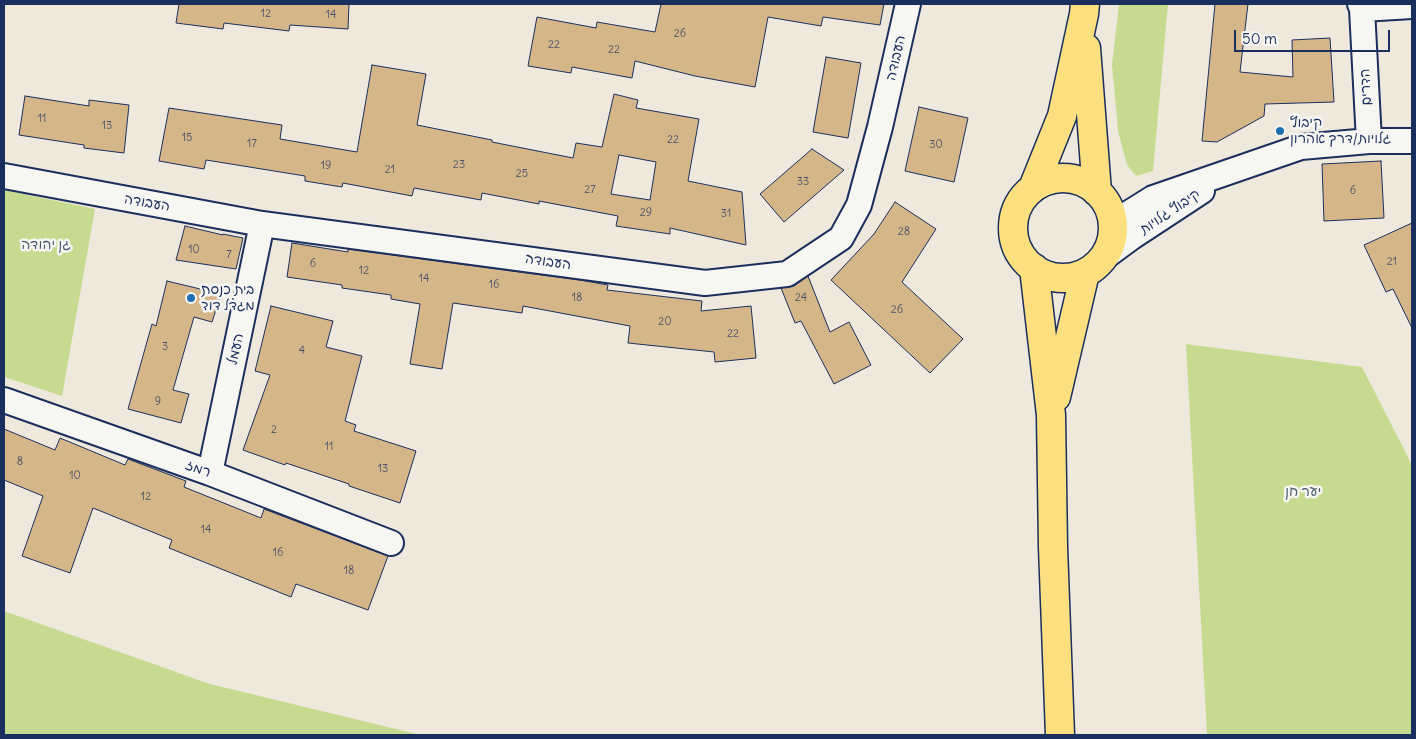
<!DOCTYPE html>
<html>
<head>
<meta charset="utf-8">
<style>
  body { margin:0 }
  #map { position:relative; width:1416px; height:739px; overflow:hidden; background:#efe9dd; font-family:Delius,sans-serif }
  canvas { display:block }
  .frame { position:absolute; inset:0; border:5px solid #1b2f5e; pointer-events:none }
  .scale { position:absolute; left:1234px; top:30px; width:156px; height:22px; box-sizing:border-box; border:2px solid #1b2f5e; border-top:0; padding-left:6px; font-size:15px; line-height:18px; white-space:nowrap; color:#1b2f5e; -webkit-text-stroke:4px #f6f6f2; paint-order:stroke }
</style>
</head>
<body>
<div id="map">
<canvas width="1416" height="739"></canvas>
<div class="frame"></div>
<div class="scale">50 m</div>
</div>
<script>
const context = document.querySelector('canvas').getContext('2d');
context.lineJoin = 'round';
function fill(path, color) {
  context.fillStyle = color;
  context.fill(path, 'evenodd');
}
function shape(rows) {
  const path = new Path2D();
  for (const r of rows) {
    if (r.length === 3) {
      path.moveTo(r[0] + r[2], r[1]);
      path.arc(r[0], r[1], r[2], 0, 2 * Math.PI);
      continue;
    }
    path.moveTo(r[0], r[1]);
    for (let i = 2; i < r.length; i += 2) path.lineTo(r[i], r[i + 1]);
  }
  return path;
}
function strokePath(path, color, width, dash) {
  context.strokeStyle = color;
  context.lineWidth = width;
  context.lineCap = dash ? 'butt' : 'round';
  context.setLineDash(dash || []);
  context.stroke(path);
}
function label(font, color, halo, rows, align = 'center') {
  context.font = font + ' Delius,"Playpen Sans Hebrew",sans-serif';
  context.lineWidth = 5;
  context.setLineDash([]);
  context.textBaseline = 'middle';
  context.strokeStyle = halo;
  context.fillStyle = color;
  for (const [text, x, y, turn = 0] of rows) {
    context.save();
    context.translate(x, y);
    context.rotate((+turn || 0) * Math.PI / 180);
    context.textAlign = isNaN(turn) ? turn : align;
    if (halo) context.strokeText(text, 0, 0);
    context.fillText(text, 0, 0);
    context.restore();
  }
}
const green = shape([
  [1119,4,1168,4,1153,171,1136,176,1127,165,1118,131,1112,65],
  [4,190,95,209,62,396,4,377],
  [1186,344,1362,367,1412,465,1412,735,1207,735],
  [4,611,210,684,421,735,4,735]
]);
const building = shape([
  [179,4,349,4,348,29,290,25,289,31,224,23,223,29,176,23,179,4],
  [661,4,884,4,880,25,823,17,821,26,768,17,755,87,695,76,635,61,632,78,572,67,571,73,528,66,537,17,596,28,597,22,655,32,661,4],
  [1215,4,1248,4,1240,72,1293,77,1292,40,1330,38,1334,102,1265,104,1264,116,1217,142,1202,141,1215,4],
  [826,57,861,63,848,138,813,132,826,57],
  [372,65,426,74,417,125,492,140,492,142,573,158,576,143,602,147,614,94,638,100,636,108,699,119,688,181,742,192,746,245,670,228,670,234,616,226,618,216,539,201,539,204,482,193,481,200,414,188,412,196,343,183,342,187,305,181,305,176,206,160,204,169,159,161,169,108,282,125,280,139,357,152,372,65],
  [619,155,656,162,650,200,611,194,619,155],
  [25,96,89,106,89,100,129,105,124,153,84,148,84,145,19,135,25,96],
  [919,107,968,118,954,182,905,171,919,107],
  [812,149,844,170,784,222,760,194,812,149],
  [1381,161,1384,218,1324,221,1322,164,1381,161],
  [895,202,936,229,902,282,963,339,930,373,831,280,874,234,895,202],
  [1412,223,1412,328,1393,289,1386,292,1364,245,1412,223],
  [185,226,223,235,223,234,243,238,236,269,176,260,185,226],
  [292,243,348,252,348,249,580,280,608,285,607,290,702,301,701,311,751,306,756,358,715,362,714,352,628,343,630,326,523,306,522,313,453,303,442,369,410,364,420,304,391,299,391,295,342,288,342,285,287,277,292,243],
  [808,276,830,332,849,322,871,365,834,384,801,321,795,323,781,288,794,286,808,276],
  [167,281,221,294,212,322,194,317,173,390,189,394,181,423,128,409,152,324,156,326,167,281],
  [271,306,333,321,326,347,362,356,345,421,356,425,354,431,416,451,400,503,349,486,349,484,286,463,285,465,243,450,270,375,255,371,271,306],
  [4,429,55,450,60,438,125,465,128,459,186,481,184,487,261,518,264,509,388,556,368,610,296,584,291,597,169,548,172,540,93,508,70,573,22,556,43,496,4,480,4,429]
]);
const minor = shape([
  [1360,4,1362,9,1369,141],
  [1362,9,1412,6],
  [4,176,262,224,705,283,787,274,841,238,859,205,880,127,908,4],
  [1113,223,1153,198,1301,147,1369,141,1412,141],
  [1102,259,1132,237,1202,191],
  [4,400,210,473,391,543],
  [210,473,262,224]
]);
const major = shape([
  [1086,48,1097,192],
  [1063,228,50],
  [1033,188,1062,116,1084,14,1085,4],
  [1034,268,1051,415,1053,547,1060,735],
  [1056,397,1085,273]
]);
const markers = [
  [1280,131,5,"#1f6fb2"],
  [191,298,5,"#1f6fb2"]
];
const numberNames = [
  ["12",266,14],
  ["14",331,15],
  ["26",680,34],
  ["22",554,45],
  ["22",614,50],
  ["11",42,119],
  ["13",107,126],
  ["15",187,138],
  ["22",673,140],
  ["17",252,144],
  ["30",936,145],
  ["23",459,165],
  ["19",326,166],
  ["21",390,170],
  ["25",522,174],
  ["33",803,182],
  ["27",590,190],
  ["6",1353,191],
  ["29",646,213],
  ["31",726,214],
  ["28",904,232],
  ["10",194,250],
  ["7",229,255],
  ["21",1392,262],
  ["6",313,264],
  ["12",364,271],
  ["14",424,279],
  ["16",494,285],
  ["18",577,298],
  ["24",801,298],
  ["26",897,310],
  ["20",665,322],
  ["22",733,334],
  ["3",165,347],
  ["4",302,351],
  ["9",158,402],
  ["2",274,430],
  ["11",329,447],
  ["8",20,462],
  ["13",383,469],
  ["10",75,476],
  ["12",146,497],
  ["14",206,530],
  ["16",278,553],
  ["18",349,571]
];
const streetNames = [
  ["העבודה",896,58,-77],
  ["הדרים",1366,87,-93],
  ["העבודה",147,203,10],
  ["קיבוץ גלויות",1170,212,-34],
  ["העבודה",548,262,8],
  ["העמל",236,349,-78],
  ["רמז",198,469,20]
];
const poiNames = [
  ["קיבוץ",1290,123],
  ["גלויות/דרך אהרון",1290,139],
  ["בית כנסת",201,290],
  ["מגדל דוד",201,306]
];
const parkNames = [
  ["גן יהודה",46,245],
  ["יער חן",1303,492]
];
fill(green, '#c7db90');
fill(building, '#d5b689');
strokePath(building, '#1b2f5e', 1);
strokePath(minor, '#1b2f5e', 28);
strokePath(major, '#1b2f5e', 31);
strokePath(minor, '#f6f6f2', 24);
strokePath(major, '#fce080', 28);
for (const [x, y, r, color] of markers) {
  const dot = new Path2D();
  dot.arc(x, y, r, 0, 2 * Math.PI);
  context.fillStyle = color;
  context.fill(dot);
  strokePath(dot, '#f6f6f2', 2);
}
label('11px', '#4a5169', null, numberNames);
label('14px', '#1b2f5e', '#f6f6f2', streetNames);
label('14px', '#1b2f5e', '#f6f6f2', poiNames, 'left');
label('14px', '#465a6a', '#f6f6f2', parkNames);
</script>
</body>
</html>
